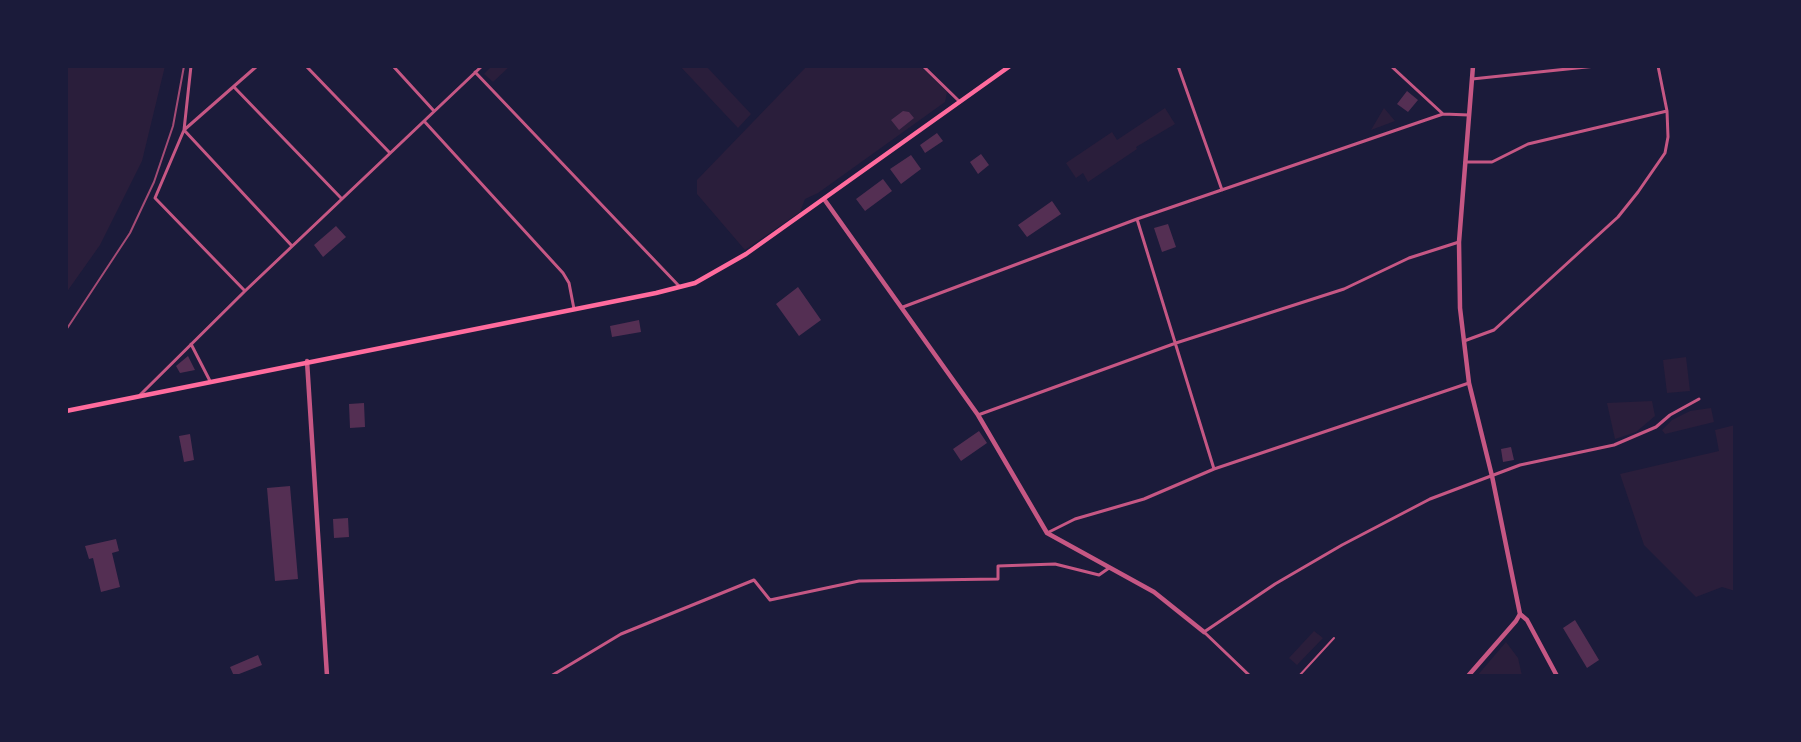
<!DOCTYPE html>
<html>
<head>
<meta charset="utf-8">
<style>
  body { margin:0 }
  #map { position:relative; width:1801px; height:742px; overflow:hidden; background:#1b1b3a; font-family:"DejaVu Sans",sans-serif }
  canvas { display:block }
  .frame { position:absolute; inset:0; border:68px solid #1b1b3a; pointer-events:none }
</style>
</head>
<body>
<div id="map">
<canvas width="1801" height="742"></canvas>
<div class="frame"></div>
</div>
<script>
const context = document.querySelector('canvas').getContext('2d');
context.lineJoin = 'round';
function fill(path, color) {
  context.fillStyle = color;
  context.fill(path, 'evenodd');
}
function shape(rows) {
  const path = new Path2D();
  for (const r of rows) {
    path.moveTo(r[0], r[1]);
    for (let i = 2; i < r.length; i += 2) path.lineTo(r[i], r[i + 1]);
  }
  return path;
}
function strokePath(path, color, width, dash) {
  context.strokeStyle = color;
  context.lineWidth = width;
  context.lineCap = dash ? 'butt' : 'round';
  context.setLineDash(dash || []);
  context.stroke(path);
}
const green = shape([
  [66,66,165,66,142,161,100,245,66,293],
  [492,66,510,66,493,82,484,74],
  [680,66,706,66,751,114,738,128],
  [807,66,920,66,947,92,945,102,818,193,805,199,800,212,745,250,697,194,697,180],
  [1165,108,1175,124,1136,147,1137,149,1088,182,1083,173,1076,178,1066,163,1112,132,1117,140],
  [1384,108,1395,121,1371,130],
  [1686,357,1690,391,1667,393,1663,360],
  [1652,401,1655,416,1636,432,1615,439,1607,403],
  [1711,408,1714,422,1665,434,1662,430,1672,420,1690,411],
  [1735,425,1735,591,1722,587,1696,597,1644,545,1620,474,1719,451,1715,430],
  [1314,631,1323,638,1297,665,1289,658],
  [1506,642,1518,658,1522,676,1477,676]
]);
const building = shape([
  [1407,91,1418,100,1408,112,1397,104],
  [903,111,909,112,914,118,899,130,891,120],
  [937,133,943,141,925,153,920,145],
  [981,154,989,165,978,174,970,162],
  [911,155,921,169,901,184,890,169],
  [883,179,892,191,865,211,856,199],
  [1052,201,1061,214,1027,237,1018,225],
  [1168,224,1176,247,1162,252,1154,228],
  [336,226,346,237,323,257,314,245],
  [798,287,821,320,799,336,776,304],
  [639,320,641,332,612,337,610,326],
  [188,356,195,370,180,373,176,366],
  [364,403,365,427,350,428,349,404],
  [979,431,987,443,961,461,953,449],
  [190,434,194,460,184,462,179,436],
  [1511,447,1514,460,1503,462,1501,449],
  [290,486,298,579,275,581,267,488],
  [348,518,349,537,334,538,333,519],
  [116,539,119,551,112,553,120,587,101,592,93,558,89,559,85,546],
  [1575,620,1599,660,1587,668,1563,628],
  [258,655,262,665,234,676,230,667]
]);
const pedestrian = shape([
  [1299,676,1334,638]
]);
const minor = shape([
  [191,66,184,130,155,198,245,291],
  [306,66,390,153],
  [393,66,434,111],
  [923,66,960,102],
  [1178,66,1222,190],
  [1391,66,1443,114,1469,115],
  [475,72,679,286],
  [1472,79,1596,66],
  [234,87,341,198],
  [424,121,563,273,569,283,574,309],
  [184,130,292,246],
  [184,130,257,66],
  [1465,162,1492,162,1528,144,1667,111],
  [1137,219,1214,469],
  [903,307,1137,219,1443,114],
  [1464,341,1494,330,1618,217,1638,192,1665,153,1668,137,1667,111,1658,66],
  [191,344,210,381],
  [140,395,245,291,482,66],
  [978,415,1176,343,1344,289,1409,258,1459,242],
  [1047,533,1075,519,1144,499,1214,469,1469,383],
  [551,676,621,634,754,580,770,600,859,581,998,579,998,566,1055,564,1099,575,1109,568],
  [1250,676,1204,632,1275,584,1342,545,1430,499,1520,465,1614,445,1656,427,1670,415,1699,399]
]);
const tertiary = shape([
  [824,199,978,415,1047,533,1154,592,1204,632],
  [307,361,327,676],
  [1520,614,1527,620,1557,676],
  [1468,676,1516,621,1520,614,1492,476,1469,383,1460,308,1459,242,1473,66]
]);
const secondary = shape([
  [66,411,656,293,695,283,746,254,1010,66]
]);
const rail = shape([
  [66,330,130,233,154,182,173,126,184,66]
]);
fill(green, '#2a1e3b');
fill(building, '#542f53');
strokePath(pedestrian, '#c65784', 2);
strokePath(minor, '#c65784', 3);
strokePath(tertiary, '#c65784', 4.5);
strokePath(secondary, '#ff6b9d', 4.5);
strokePath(rail, '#a44b75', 2);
</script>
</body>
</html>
